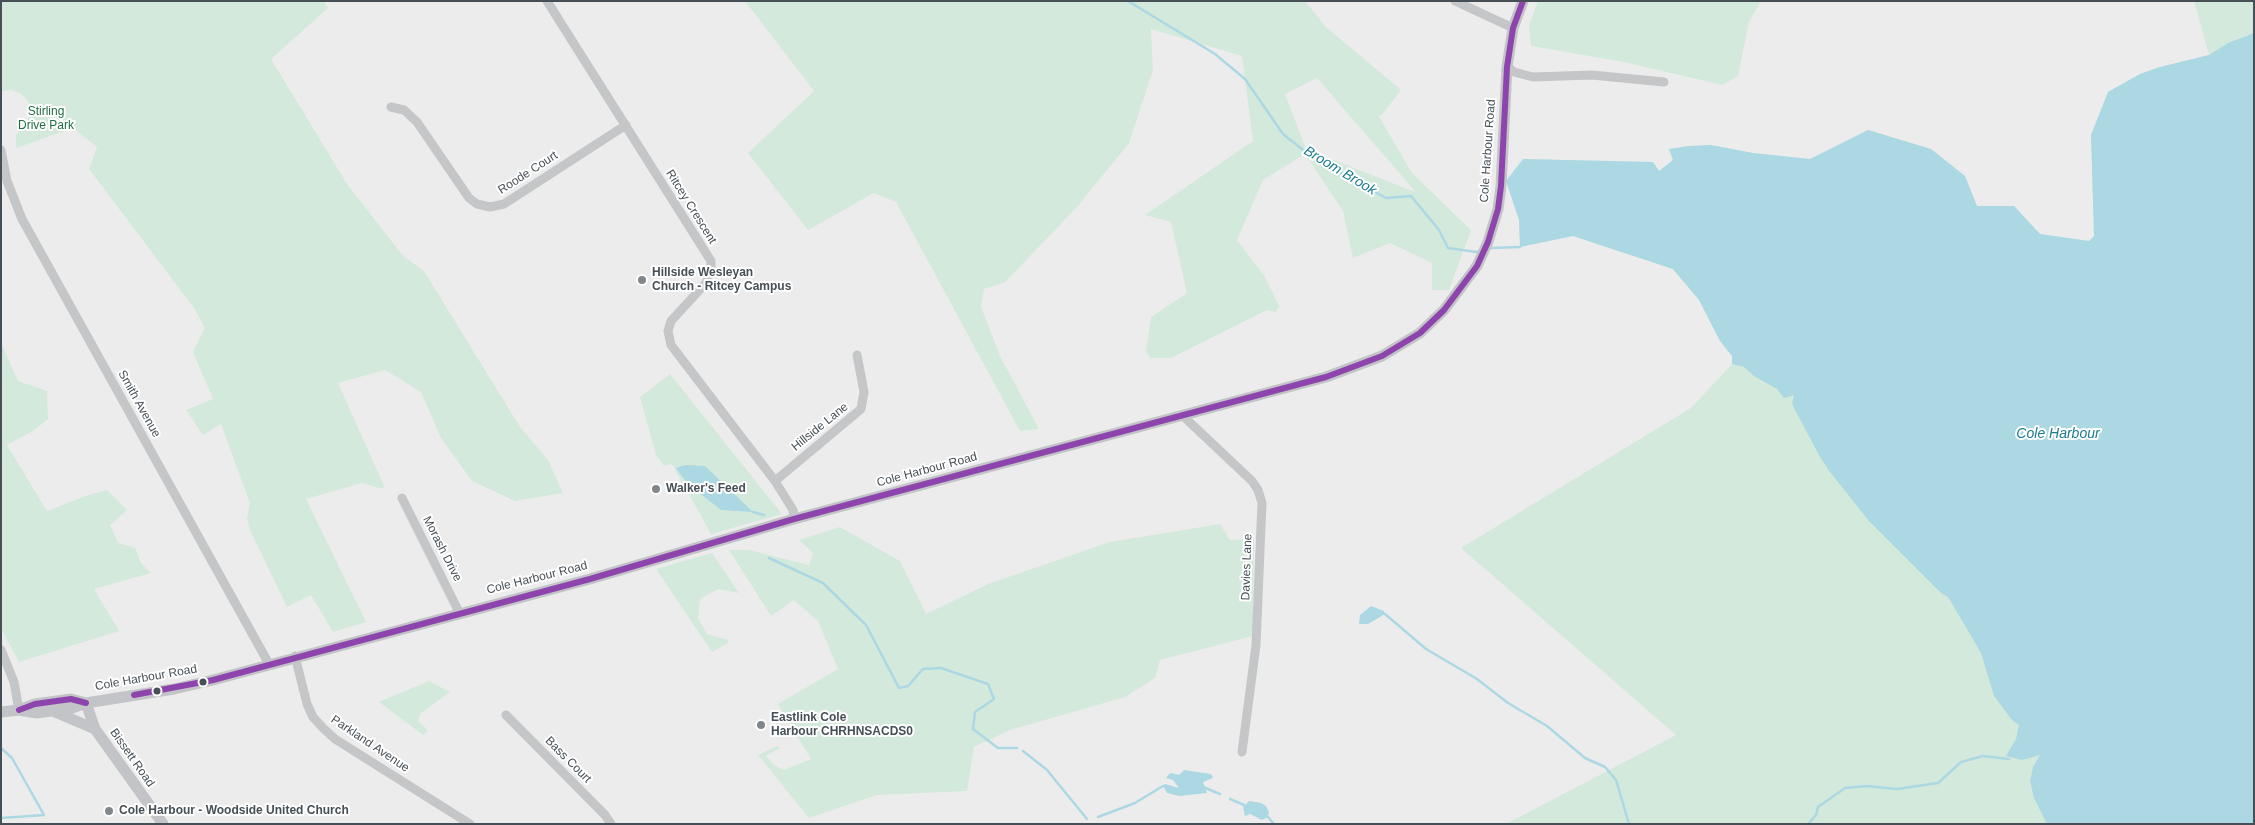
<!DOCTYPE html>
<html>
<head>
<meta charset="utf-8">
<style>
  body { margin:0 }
  #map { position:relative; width:2255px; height:825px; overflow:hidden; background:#edecec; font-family:Helvetica,sans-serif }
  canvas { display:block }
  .frame { position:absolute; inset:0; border:2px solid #464f56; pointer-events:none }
</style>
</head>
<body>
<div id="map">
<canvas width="2255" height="825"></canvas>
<div class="frame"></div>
</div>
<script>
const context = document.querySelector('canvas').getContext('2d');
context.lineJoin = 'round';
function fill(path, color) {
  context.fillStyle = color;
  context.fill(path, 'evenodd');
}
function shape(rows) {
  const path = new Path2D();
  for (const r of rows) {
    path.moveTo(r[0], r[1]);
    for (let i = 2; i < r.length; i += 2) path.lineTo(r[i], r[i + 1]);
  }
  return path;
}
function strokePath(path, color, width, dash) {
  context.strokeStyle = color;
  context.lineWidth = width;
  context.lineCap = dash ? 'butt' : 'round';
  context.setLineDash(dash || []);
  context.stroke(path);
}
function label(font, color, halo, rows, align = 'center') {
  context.font = font + ' Helvetica,sans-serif';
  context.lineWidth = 4;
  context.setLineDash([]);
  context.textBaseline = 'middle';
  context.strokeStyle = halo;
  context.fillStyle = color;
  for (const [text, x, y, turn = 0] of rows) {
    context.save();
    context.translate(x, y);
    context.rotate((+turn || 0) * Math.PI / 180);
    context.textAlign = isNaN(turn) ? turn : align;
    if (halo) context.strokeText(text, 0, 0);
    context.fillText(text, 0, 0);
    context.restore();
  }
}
const green = shape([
  [1,1,324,1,328,8,271,59,347,184,403,256,424,271,520,427,548,460,563,493,515,501,472,481,441,438,421,392,385,370,338,383,385,488,379,488,362,483,306,499,366,622,333,632,311,595,287,607,250,530,247,518,250,503,221,424,203,435,186,410,213,399,193,352,205,328,194,308,89,169,97,147,73,128,16,148,16,135,28,120,30,109,28,101,20,93,12,90,1,91],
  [745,1,1305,1,1327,28,1401,90,1381,116,1378,115,1412,173,1471,230,1449,290,1432,290,1432,263,1390,243,1353,258,1343,211,1305,154,1263,180,1237,240,1265,277,1279,306,1276,312,1267,310,1171,358,1150,358,1146,351,1151,317,1187,293,1171,222,1145,215,1253,141,1242,56,1151,29,1153,70,1129,143,1077,207,1005,282,984,289,981,307,1000,356,1039,429,1020,431,896,202,874,193,808,230,748,153,814,91],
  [1317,78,1415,191,1415,192,1306,149,1285,94],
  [1538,1,1761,1,1749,22,1738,76,1722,85,1624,62,1531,46,1529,25],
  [2194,1,2254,1,2254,824,1506,824,1676,735,1461,548,1691,408,1732,364,1732,356,1720,341,1699,300,1673,269,1573,236,1520,247,1519,220,1506,181,1523,159,1653,162,1659,171,1673,160,1669,149,1711,145,1753,153,1810,159,1868,130,1931,149,1965,176,1977,206,2014,206,2040,234,2089,241,2094,236,2091,135,2108,92,2140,74,2160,67,2209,55],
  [1,343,18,381,47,391,48,419,33,431,7,445,45,508,48,511,85,496,107,490,127,510,110,525,118,543,135,548,141,563,151,573,94,589,119,631,19,662,1,628],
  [670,374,782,514,711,534,672,464,664,466,656,455,640,397],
  [1220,524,1230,540,1254,539,1253,636,1160,660,1155,678,1125,697,1010,730,974,747,967,791,877,795,809,818,758,755,777,746,780,748,766,756,775,766,784,770,811,759,778,704,838,669,818,621,794,600,771,616,729,550,749,550,809,565,813,553,799,540,840,527,900,561,926,614,988,584,1110,542],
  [712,553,739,593,718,589,700,599,698,618,707,634,728,640,728,643,712,652,656,569],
  [429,681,450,692,420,714,418,721,428,730,423,735,379,702]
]);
const water = shape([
  [2254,33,2254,824,2047,824,2034,798,2030,781,2033,767,2040,755,2022,760,2006,756,2016,739,2019,725,2012,720,1994,696,1981,653,1973,639,1948,597,1941,593,1869,521,1830,472,1820,457,1794,408,1792,403,1794,395,1784,398,1777,389,1754,376,1744,367,1732,364,1732,356,1720,341,1699,300,1673,269,1573,236,1520,247,1519,220,1506,181,1523,159,1653,162,1659,171,1673,160,1669,149,1688,146,1711,145,1753,153,1810,159,1868,130,1931,149,1965,176,1977,206,2014,206,2040,234,2089,241,2094,236,2091,135,2108,92,2140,74,2160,67,2209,55,2228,43],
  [686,465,705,466,753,512,721,510,687,483,676,468],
  [1371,606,1384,611,1385,614,1368,624,1359,624,1360,615],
  [1184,770,1211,774,1213,778,1203,782,1207,793,1180,796,1167,793,1163,786,1165,784,1179,788,1173,780,1166,778,1168,775,1171,773,1179,775],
  [1249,801,1261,803,1266,806,1269,812,1268,817,1262,820,1250,814,1245,816,1243,807]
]);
const stream = shape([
  [1128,1,1215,54,1245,79,1283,134,1312,157,1386,198,1411,196,1439,230,1448,248,1476,252,1480,251],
  [1490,248,1520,247],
  [753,512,764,515],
  [769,558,823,583,866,625,899,688,908,686,923,669,941,668,988,684,994,699,975,712,973,729,998,748,1017,748],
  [1385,614,1426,649,1477,679,1508,703,1547,726,1585,758,1605,767,1616,780,1629,824],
  [1,748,12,758,44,815,1,818],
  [1023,751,1047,770,1087,819],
  [1203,787,1220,794],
  [1230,799,1244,805],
  [1098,817,1135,803,1163,786],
  [1268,817,1274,824],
  [1808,824,1816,815,1818,807,1845,788,1867,786,1897,789,1938,783,1961,762,1983,756,2009,759]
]);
const minor = shape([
  [547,1,711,261,711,269,706,283,671,321,668,331,671,345,775,481,793,510,794,519],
  [1455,1,1513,28],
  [1507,67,1514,72,1533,77,1592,75,1664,82],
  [391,107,404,110,417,122,469,198,477,204,490,207,504,204,626,125],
  [1,150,7,181,22,219,269,664],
  [1182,415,1252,481,1258,490,1262,503,1256,645,1242,752],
  [775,481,861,409,864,392,857,355],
  [402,498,459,612],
  [1,650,14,682,19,710],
  [295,656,307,704,313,717,323,728,335,739,470,824],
  [506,715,605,815,611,824]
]);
const major = shape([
  [86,703,95,729,163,824],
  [19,710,37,713,72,708,86,703,174,689,213,680,590,579,794,519,1326,377,1382,356,1420,333,1444,310,1477,266,1488,242,1498,209,1501,186,1507,67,1513,28,1523,1],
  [1,712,19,710,35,704,71,699,86,703],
  [55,712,95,729]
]);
const bus1 = shape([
  [134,695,213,680,590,579,794,519,1326,377,1382,356,1420,333,1444,310,1477,266,1488,242,1498,209,1501,186,1507,67,1513,28,1523,1],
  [19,710,35,704,71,699,86,703]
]);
const markers = [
  [642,280,5,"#80868a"],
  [656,489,5,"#80868a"],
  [203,682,4.5,"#464f56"],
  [157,691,4.5,"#464f56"],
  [761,725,5,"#80868a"],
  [109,811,5,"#80868a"]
];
const parkNames = [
  ["Stirling",46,112],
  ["Drive Park",46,126]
];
const streetNames = [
  ["Cole Harbour Road",1488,151,-86],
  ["Roode Court",528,173,-33],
  ["Ritcey Crescent",691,207,58],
  ["Smith Avenue",139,404,61],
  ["Hillside Lane",820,427,-39],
  ["Cole Harbour Road",927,470,-15],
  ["Morash Drive",442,549,63],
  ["Davies Lane",1247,567,-88],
  ["Cole Harbour Road",537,578,-14],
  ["Cole Harbour Road",146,678,-10],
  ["Parkland Avenue",370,744,34],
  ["Bissett Road",132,758,55],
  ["Bass Court",568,760,45]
];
const poiNames = [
  ["Hillside Wesleyan",652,273],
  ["Church - Ritcey Campus",652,287],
  ["Walker's Feed",666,489],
  ["Eastlink Cole",771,718],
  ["Harbour CHRHNSACDS0",771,732],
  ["Cole Harbour - Woodside United Church",119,811]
];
const waterNames = [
  ["Broom Brook",1340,171,31],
  ["Cole Harbour",2058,434]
];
fill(green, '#d3e9db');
fill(water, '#acd8e3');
strokePath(stream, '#acd8e3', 2.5);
strokePath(minor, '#c4c6c7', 9);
strokePath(major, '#c2c4c7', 11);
strokePath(bus1, '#8e44ad', 6);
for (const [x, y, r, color] of markers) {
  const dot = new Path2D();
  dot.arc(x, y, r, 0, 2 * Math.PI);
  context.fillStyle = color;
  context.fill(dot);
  strokePath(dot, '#fff', 2);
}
label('12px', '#216d45', '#fff', parkNames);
label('12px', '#464f56', '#fff', streetNames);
label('bold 12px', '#464f56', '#fff', poiNames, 'left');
label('italic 14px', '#1d7c92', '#fff', waterNames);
</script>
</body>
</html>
